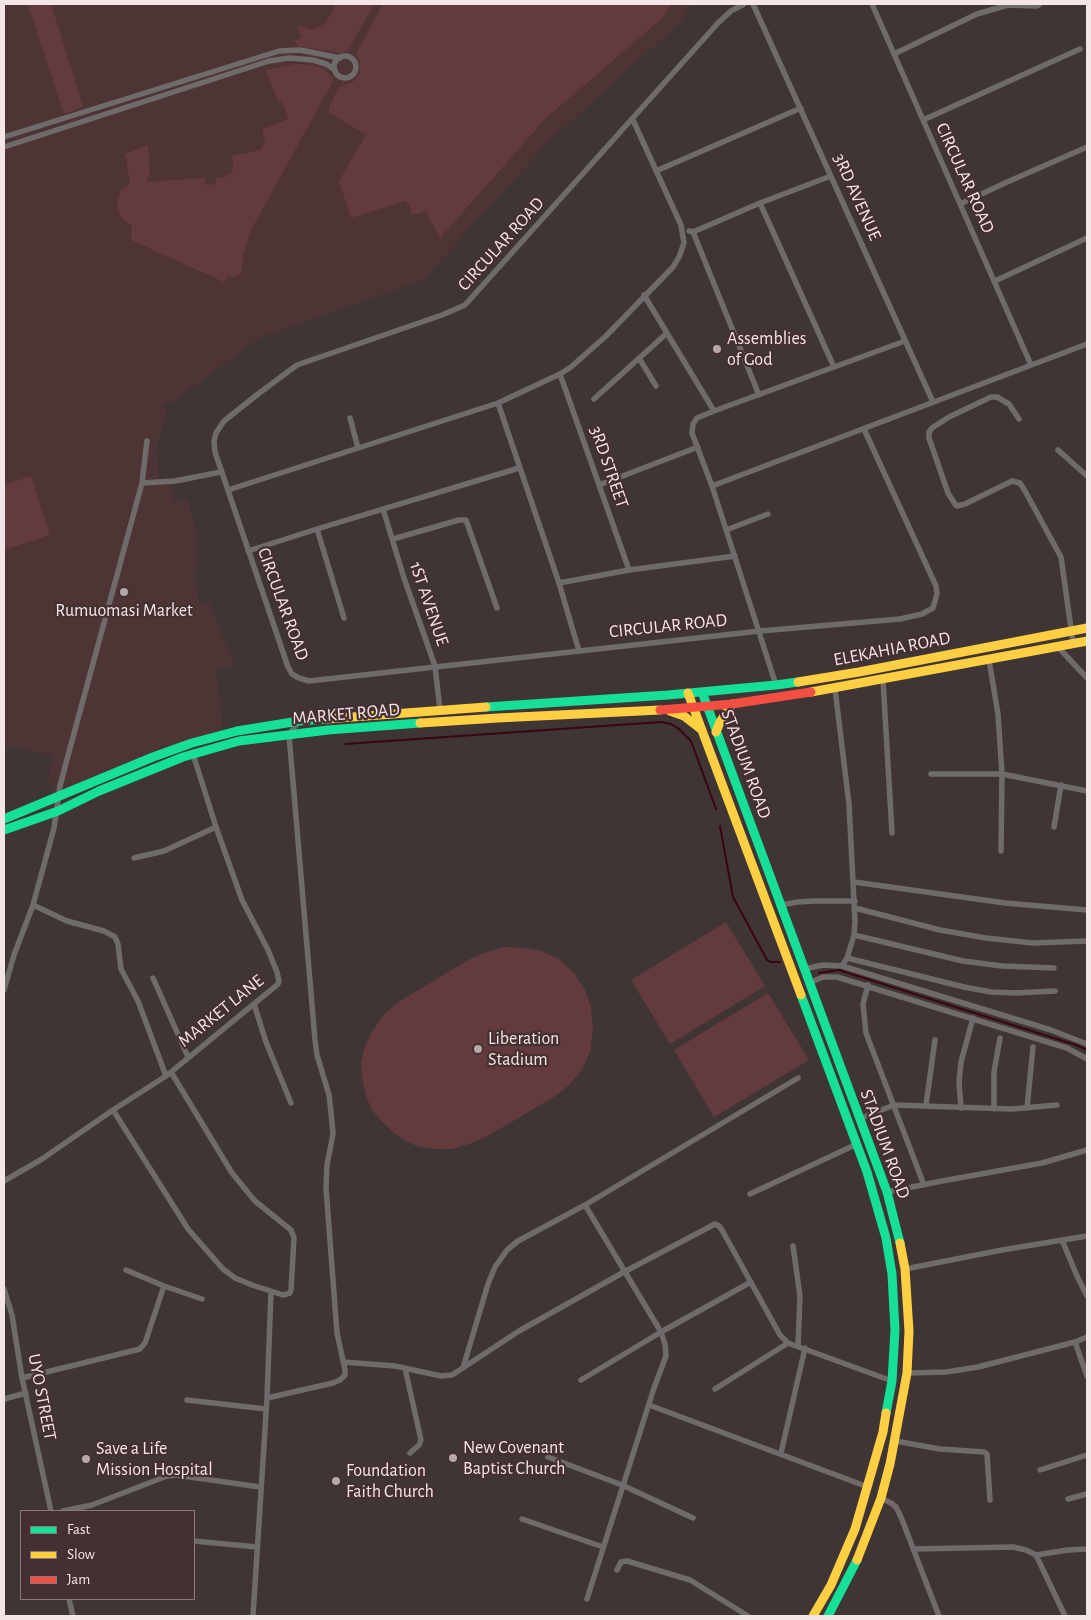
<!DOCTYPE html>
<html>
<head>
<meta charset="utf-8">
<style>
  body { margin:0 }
  #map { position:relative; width:1091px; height:1620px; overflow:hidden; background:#403535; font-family:"Alegreya Sans",sans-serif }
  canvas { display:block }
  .frame { position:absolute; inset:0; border:5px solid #f4e6e6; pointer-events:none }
  .legend { position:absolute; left:20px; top:1510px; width:175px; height:90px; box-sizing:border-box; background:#453031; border:1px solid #8b7979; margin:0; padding:6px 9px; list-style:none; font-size:15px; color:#f4e6e6 }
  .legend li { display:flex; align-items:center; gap:10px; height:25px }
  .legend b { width:25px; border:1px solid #8b7979 }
</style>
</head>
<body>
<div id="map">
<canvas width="1091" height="1620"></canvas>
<div class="frame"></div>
<ul class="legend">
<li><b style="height:6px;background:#16e098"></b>Fast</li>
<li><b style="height:6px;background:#ffcf43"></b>Slow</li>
<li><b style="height:6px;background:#f24e42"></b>Jam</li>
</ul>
</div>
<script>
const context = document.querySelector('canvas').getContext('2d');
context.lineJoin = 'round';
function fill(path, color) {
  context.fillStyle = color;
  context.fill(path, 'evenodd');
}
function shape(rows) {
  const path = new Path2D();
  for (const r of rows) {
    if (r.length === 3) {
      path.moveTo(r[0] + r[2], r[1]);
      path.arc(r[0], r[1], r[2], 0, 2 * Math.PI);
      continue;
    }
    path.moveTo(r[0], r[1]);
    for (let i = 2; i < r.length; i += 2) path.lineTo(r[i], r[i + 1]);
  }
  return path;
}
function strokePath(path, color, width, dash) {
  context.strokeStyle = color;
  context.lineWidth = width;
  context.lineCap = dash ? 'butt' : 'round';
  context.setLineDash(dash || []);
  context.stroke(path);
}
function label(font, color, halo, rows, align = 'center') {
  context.font = font + ' "Alegreya Sans",sans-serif';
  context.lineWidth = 4.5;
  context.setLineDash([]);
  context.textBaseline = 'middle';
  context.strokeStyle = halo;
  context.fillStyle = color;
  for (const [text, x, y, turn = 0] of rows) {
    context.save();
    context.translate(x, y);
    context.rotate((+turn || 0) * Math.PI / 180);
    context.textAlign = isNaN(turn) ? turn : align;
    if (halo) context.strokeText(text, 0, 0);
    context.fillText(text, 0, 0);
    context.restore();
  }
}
const built = shape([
  [4,4,690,4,683,20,549,141,423,280,261,337,175,400,163,406,167,413,157,444,158,479,168,478,175,503,187,499,196,529,195,582,200,605,209,602,235,665,216,670,223,729,151,753,51,796,54,784,48,782,53,755,4,745]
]);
const green = shape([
  [28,4,51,4,83,107,64,114],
  [336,4,374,4,350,47,347,51,341,53,297,46,295,40,301,38,297,25,311,30,316,29,326,22],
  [383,4,671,4,661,19,545,119,440,238,426,211,412,215,409,204,405,201,351,218,339,181,366,135,329,112,329,108,339,87,351,83,356,79,360,73,360,62,356,55,358,50],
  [295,64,314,65,324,69,333,78,332,83,251,230,244,253,241,273,235,277,228,275,224,282,131,240,132,229,131,225,121,217,118,210,117,201,120,192,122,189,128,186,130,182,125,154,148,145,150,174,147,177,148,182,205,178,205,185,216,184,216,178,225,177,232,172,233,168,232,156,261,150,265,142,262,129,288,119,282,100,278,101,266,70],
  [31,476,50,535,4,550,4,485],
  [726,922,765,986,670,1044,631,980],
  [504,947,525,948,542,951,560,960,574,973,585,990,591,1008,593,1030,590,1052,582,1070,568,1086,554,1097,486,1137,469,1144,452,1149,435,1149,419,1147,406,1141,393,1132,381,1121,373,1111,367,1099,363,1084,361,1064,365,1046,373,1030,384,1014,400,1001,470,959,487,952],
  [768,993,809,1060,714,1117,674,1050]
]);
const stream = shape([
  [345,744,661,722,671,724,679,729,691,741,716,809],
  [720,826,733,897,767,960,771,962,780,962],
  [819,973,839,970,851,974,1076,1045,1087,1050]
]);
const street = shape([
  [744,4,731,11,718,23,465,305,442,315,297,365,258,394,224,421,216,433,214,441,215,452,288,667,292,674,299,678,309,681,760,631,900,619,922,614,933,608,937,594,936,586,864,429],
  [753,4,933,402],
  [872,4,1031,365],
  [894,54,977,14,1008,5,1037,6,1040,4],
  [345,67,11],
  [923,120,1080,49],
  [4,137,279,51,300,50,340,58],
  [4,147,269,61,289,58,313,60,326,64,335,70],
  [656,171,801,108],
  [760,203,834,367],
  [960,204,1005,183,1087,147],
  [689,231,693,232,760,203,831,176],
  [693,232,759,395],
  [995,281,1087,238],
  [644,295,714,411],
  [639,358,656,386],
  [560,374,629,570],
  [594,399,667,333],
  [498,403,559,583,579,651],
  [350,418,358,448],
  [1019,419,1009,404,997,397,991,397,949,417,932,428,929,432,929,438,948,493,955,504,957,506,965,504,1012,481,1020,483,1025,491,1061,557,1073,643],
  [1058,450,1087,476],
  [142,483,175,481,221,472],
  [599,485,698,447],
  [712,486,1087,344],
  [228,490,498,403,560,374,571,367,606,336,673,267,679,257,684,243,681,225,633,120],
  [383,509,404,578,435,666,440,710],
  [317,529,344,618],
  [726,530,768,514],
  [393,539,459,520,466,520,497,608],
  [248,551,317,529,519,468],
  [559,583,629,570,735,556],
  [1058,647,1087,678],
  [989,660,998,714,1002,774,1001,851],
  [883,680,892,833],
  [776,685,712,486,692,433,693,424,697,418,714,411,905,341],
  [835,689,849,804,855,922,854,935,847,958,842,966],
  [931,774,1002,774,1087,791],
  [1054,827,1061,785],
  [134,858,164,851,216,827],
  [854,882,1005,903,1087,910],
  [33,905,67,921,104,931,115,937,118,944,121,969,138,1001,166,1076],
  [781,905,798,902,814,901,855,901],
  [855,908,940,930,986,938,1033,943,1087,941],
  [854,935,963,961,1002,966,1054,968],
  [847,958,964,987,991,992,1015,993,1055,991],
  [804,969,823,965,842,966,1051,1030,1087,1044],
  [153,978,188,1057],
  [809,983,823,977,837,977,1067,1048,1087,1059],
  [868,985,863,1004,866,1033,924,1185],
  [4,990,14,955,33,905,54,828,60,786,66,763,142,483,147,441],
  [254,1004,266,1042,291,1103],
  [926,1105,935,1040],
  [961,1108,959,1082,961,1062,973,1018],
  [1027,1108,1033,1047],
  [994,1109,994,1072,1000,1038],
  [113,1110,188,1229,223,1269,235,1278,252,1285,283,1295,290,1293,291,1290,294,1238,291,1230,255,1201,232,1173,171,1072],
  [859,1119,894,1105,1012,1109,1057,1105],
  [4,1181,42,1159,113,1110,166,1076,278,984,279,981,277,972,268,950,242,900,216,827,193,754],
  [887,1192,942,1181,1042,1163,1087,1150],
  [750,1194,857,1144],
  [585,1205,661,1332,665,1344,666,1356,654,1388,587,1599],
  [1062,1240,1077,1276,1087,1296],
  [793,1246,800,1296,798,1345],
  [905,1269,1002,1250,1087,1236],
  [126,1270,164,1286,202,1299],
  [4,1289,12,1315,22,1378,51,1511],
  [1075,1342,1087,1376],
  [343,1362,395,1366,441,1376,452,1375,519,1331,624,1272,715,1224,719,1226,722,1230,780,1335,788,1343,892,1381],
  [405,1368,421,1440,419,1445,410,1453],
  [463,1368,488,1284,495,1267,507,1250,518,1241,585,1205,798,1078],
  [907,1373,946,1372,978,1367,1075,1342,1087,1337],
  [22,1378,140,1349,145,1343,164,1286],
  [581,1380,661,1332,751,1282],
  [715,1389,788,1343],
  [267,1398,333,1383,340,1380,345,1375,345,1370,337,1333,326,1188,327,1165,333,1134,331,1112,329,1095,317,1055,315,1040,289,735,299,721],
  [4,1399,26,1393],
  [187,1400,266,1409],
  [649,1405,868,1487],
  [895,1441,940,1449,984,1452,987,1454,990,1500],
  [781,1453,805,1348],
  [548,1457,622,1485,693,1518],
  [1040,1470,1087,1455],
  [881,1498,891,1503,896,1507,901,1517,939,1616],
  [1068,1499,1087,1494],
  [63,1511,92,1505,167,1476,176,1475,260,1487],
  [522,1519,603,1547],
  [194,1541,257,1547],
  [913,1549,1013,1547,1026,1550,1036,1555,1068,1550,1087,1549],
  [1036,1555,1065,1616],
  [617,1570,621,1562,627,1561,690,1580,748,1616],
  [69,1599,73,1616],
  [253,1616,267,1398,271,1292]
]);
const fast = shape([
  [702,692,887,1192,900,1243],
  [486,707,668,695,776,685,798,682],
  [4,819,153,757,192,743,237,731,299,721,326,719],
  [4,830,58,811,99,791,183,757,239,741,328,730,420,723],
  [801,995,867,1172,886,1238,892,1274,895,1330,892,1381,886,1413],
  [828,1616,857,1560]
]);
const slow = shape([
  [798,682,859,672,1087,628],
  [811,692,1087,641],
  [688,693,801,995],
  [670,711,684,716,702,730],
  [326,719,486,707],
  [420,723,498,718,660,710],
  [716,732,720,722,732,704],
  [857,1560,881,1498,890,1464,907,1373,909,1331,905,1269,900,1243],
  [813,1616,831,1585,855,1529,883,1432,886,1413]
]);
const jam = shape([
  [660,710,732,704,811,692]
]);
const markers = [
  [717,349,5,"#b5a8a8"],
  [124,592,5,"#b5a8a8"],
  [478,1049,5,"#b5a8a8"],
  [453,1458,5,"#b5a8a8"],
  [86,1459,5,"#b5a8a8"],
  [336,1481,5,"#b5a8a8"]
];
const streetNames = [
  ["CIRCULAR ROAD",965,178,66],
  ["3RD AVENUE",857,197,66],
  ["CIRCULAR ROAD",501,244,-48],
  ["3RD STREET",609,467,71],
  ["CIRCULAR ROAD",283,604,70],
  ["1ST AVENUE",429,604,71],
  ["CIRCULAR ROAD",668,626,-6],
  ["ELEKAHIA ROAD",892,649,-11],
  ["MARKET ROAD",346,714,-5],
  ["STADIUM ROAD",746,764,70],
  ["MARKET LANE",221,1011,-39],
  ["STADIUM ROAD",885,1144,70],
  ["UYO STREET",42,1397,79]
];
const poiNames = [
  ["Assemblies",727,339],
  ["of God",727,360],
  ["Rumuomasi Market",124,611,"center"],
  ["Liberation",488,1039],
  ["Stadium",488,1060],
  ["New Covenant",463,1448],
  ["Baptist Church",463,1469],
  ["Save a Life",96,1449],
  ["Mission Hospital",96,1470],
  ["Foundation",346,1471],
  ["Faith Church",346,1492]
];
fill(built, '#4f3436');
fill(green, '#633a3d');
strokePath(stream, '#3b0510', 2);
strokePath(street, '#706b6b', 5.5);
strokePath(fast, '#16e098', 9);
strokePath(slow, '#ffcf43', 9);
strokePath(jam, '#f24e42', 9);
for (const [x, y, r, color] of markers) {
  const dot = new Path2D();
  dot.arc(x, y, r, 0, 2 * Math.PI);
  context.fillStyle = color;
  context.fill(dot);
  strokePath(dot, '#453031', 2);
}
label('18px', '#f4e6e6', '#453031', streetNames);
label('18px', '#f4e6e6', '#453031', poiNames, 'left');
</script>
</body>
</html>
